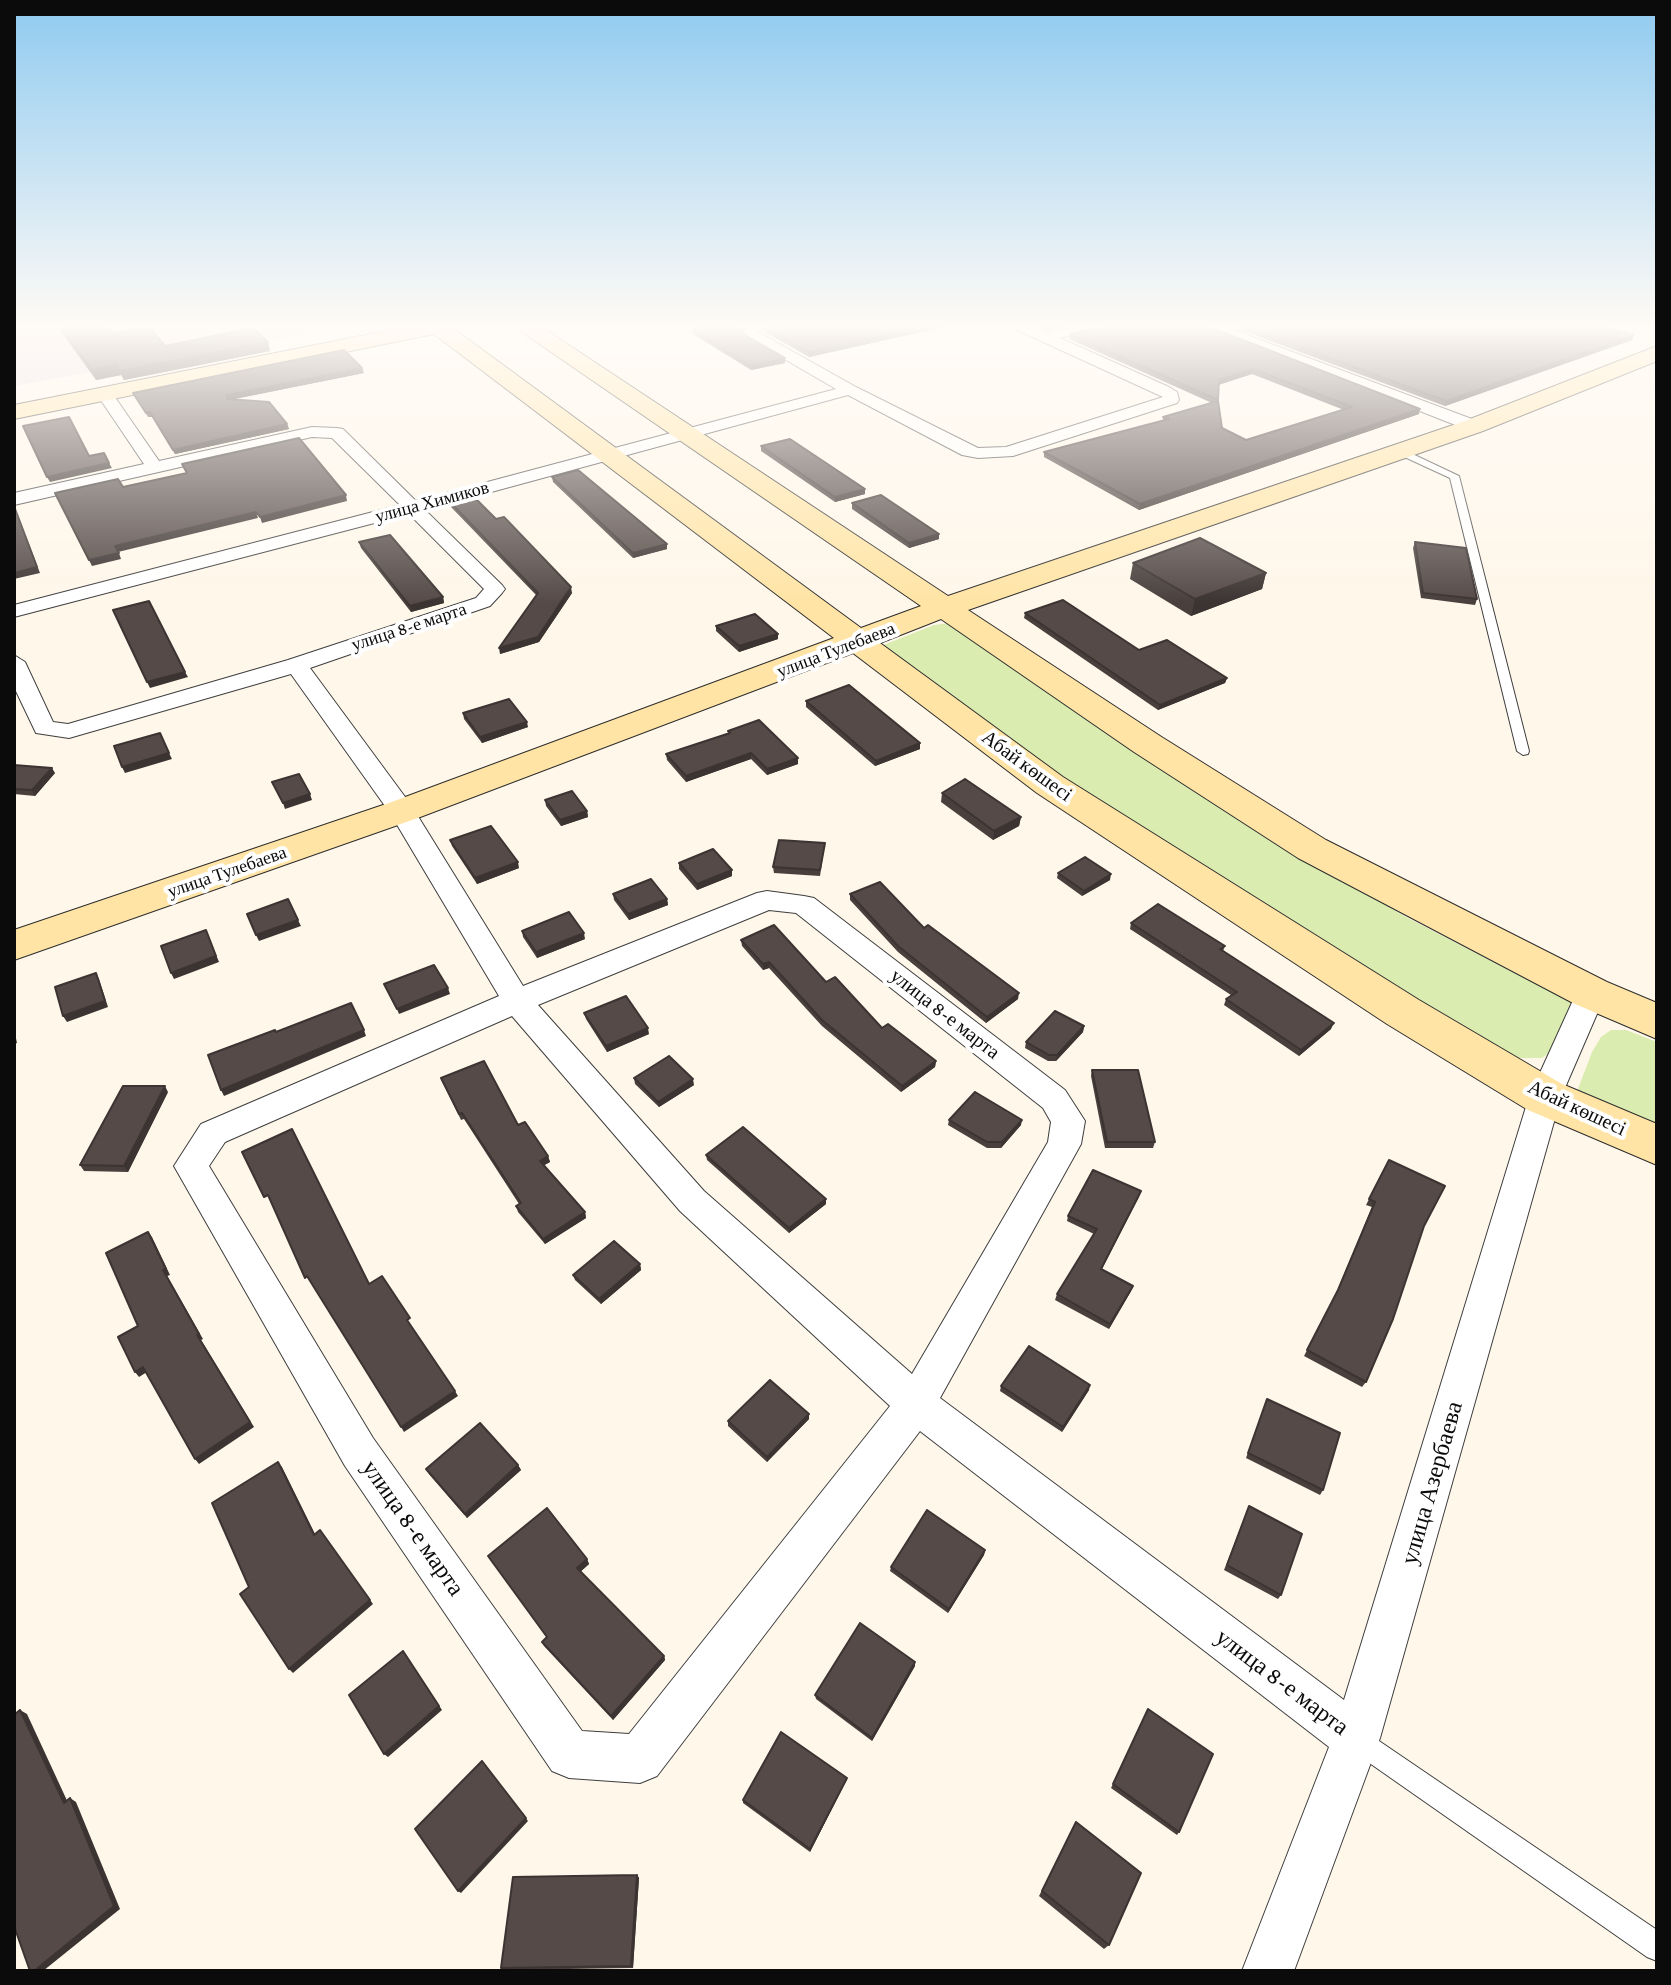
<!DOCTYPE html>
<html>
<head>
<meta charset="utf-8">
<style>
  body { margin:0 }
  #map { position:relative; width:1671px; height:1985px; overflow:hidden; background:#fff7ea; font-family:"Crimson Pro",serif }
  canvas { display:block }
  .frame { position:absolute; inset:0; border:16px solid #0b0b0b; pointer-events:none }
</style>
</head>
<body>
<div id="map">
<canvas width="1671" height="1985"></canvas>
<div class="frame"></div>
</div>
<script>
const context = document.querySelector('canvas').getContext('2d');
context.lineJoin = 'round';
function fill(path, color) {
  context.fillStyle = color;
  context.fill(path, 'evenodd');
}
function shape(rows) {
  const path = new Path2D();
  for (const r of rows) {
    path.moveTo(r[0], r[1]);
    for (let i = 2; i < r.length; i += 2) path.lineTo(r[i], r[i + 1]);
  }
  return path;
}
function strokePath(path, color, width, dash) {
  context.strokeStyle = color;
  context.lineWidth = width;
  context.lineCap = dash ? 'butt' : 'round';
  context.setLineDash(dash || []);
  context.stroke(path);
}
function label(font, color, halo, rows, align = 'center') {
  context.font = font + ' "Crimson Pro",serif';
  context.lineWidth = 8;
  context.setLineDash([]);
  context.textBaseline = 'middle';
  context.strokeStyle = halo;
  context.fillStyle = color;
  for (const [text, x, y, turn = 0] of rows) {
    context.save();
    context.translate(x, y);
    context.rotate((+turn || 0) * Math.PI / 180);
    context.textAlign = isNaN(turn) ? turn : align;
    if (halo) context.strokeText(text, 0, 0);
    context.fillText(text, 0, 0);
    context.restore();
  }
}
const industrial = shape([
  [14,326,355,326,14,386]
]);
const green = shape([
  [950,623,1201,793,1406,917,1575,1004,1559,1046,1542,1058,1507,1058,1025,760,881,646,934,625],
  [1611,1030,1626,1030,1657,1042,1657,1138,1576,1094,1592,1052,1601,1037]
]);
const lane = shape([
  [1398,450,1404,450,1459,476,1529,751,1528,754,1523,755,1517,751,1450,478,1398,454,1398,450],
  [1357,1726,1657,1930,1657,1961,1647,1957,1348,1748,1344,1739,1348,1730,1357,1726]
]);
const street = shape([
  [748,326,764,326,758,332,856,387,978,448,1006,447,1163,397,1015,329,1013,326,1031,326,1047,333,1078,326,1101,326,1099,329,1060,338,1169,387,1177,392,1179,400,1177,403,1013,456,978,458,962,455,848,395,425,510,502,585,505,589,502,593,490,606,310,668,411,805,523,986,757,893,767,891,804,896,814,898,1065,1090,1085,1121,1081,1144,940,1398,1344,1700,1529,1097,1580,985,1591,982,1602,985,1606,993,1561,1097,1380,1738,1294,1971,1242,1971,1329,1747,920,1431,657,1776,640,1783,569,1778,552,1771,345,1466,174,1166,201,1124,499,996,390,813,291,674,69,738,36,733,14,687,14,655,25,662,53,722,68,724,288,660,476,598,484,589,409,514,14,617,14,605,400,505,332,438,312,437,14,505,14,493,144,464,96,393,98,390,110,390,159,461,312,427,337,428,343,429,416,501,836,389,748,338,743,331,748,326],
  [769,910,796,913,1043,1108,1051,1122,1048,1142,912,1374,704,1191,538,1005,769,910],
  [512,1016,680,1211,890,1406,629,1734,582,1731,373,1438,209,1166,225,1142,512,1016],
  [1204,326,1223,326,1480,422,1482,426,1480,430,1468,430,1204,326]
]);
const secondary = shape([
  [411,326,450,326,861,628,921,606,519,330,516,326,540,326,948,596,1465,421,1657,346,1657,361,1483,431,968,610,1160,736,1326,840,1607,982,1657,1003,1657,1039,1575,1004,1298,858,1134,752,941,619,880,643,1063,777,1419,1000,1562,1084,1657,1124,1657,1165,1528,1110,1387,1024,1037,793,853,653,415,819,14,960,14,930,389,803,834,638,434,334,14,419,14,405,411,326]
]);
const wall = shape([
  [57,326,108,326,114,333,165,346,268,342,270,351,124,380,121,375,96,380],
  [948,326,809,357,763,331,763,327],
  [1038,326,1067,326,1047,330],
  [1230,326,1604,326,1634,335,1632,340,1445,406],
  [1100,327,1419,414,1139,510,1044,457,1044,452,1163,421,1163,417,1212,403,1069,339,1070,334],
  [1252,374,1344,410,1246,440,1222,428,1218,402,1218,385],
  [693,329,742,329,745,335,785,358,785,363,751,370,693,334],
  [362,368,364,373,230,400,287,424,289,429,175,454,152,417,148,417,133,393],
  [761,446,865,494,835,502,761,451],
  [552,477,667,544,667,549,633,558,553,482],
  [449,501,572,593,539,642,500,654,537,596,450,506],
  [852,503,939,539,909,548,852,509],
  [359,542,443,597,444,603,411,612,361,548],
  [1415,542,1477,599,1475,605,1421,598,1413,548],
  [1133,563,1266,573,1262,589,1191,616,1130,579],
  [1025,613,1227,678,1225,683,1158,710,1024,618],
  [716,626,778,639,739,652,716,631],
  [806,701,920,749,875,766,806,707],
  [463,713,528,727,482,743,464,719],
  [728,731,798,764,767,775,751,759,686,782,667,760,666,754,729,733],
  [14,765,55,773,35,796,14,794],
  [942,793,1021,817,1019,826,993,840,941,802],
  [545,800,587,811,588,817,561,826,546,806],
  [450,840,519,868,477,884,452,846],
  [825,843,820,876,774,873,773,867],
  [679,863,732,870,732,876,697,890,679,869],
  [1058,873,1110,880,1082,896,1057,878],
  [613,894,667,899,668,905,629,920,614,900],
  [850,894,924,928,1018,999,986,1023,898,952,850,900],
  [1131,923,1225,946,1223,951,1331,1029,1299,1056,1224,1005,1226,999,1231,995,1130,929],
  [522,931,585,939,537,958,523,937],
  [741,940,826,982,882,1028,936,1061,935,1067,901,1092,822,1026,769,968,763,970,742,946],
  [584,1013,649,1034,607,1052,586,1019],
  [1084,1026,1083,1032,1056,1061,1048,1061,1025,1048,1026,1042],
  [1092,1070,1155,1142,1153,1148,1105,1148,1091,1076],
  [441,1078,518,1125,548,1156,550,1162,544,1165,585,1212,586,1218,545,1244,518,1212,516,1206,519,1204,464,1119,461,1120],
  [634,1078,694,1085,659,1107,635,1084],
  [168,1092,128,1172,84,1171,80,1165],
  [949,1120,1021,1125,1001,1148,987,1148,948,1125],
  [706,1155,826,1204,789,1233,707,1160],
  [1389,1160,1424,1226,1366,1382,1362,1387,1304,1356,1335,1296,1372,1207,1366,1205],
  [1141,1191,1102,1269,1131,1291,1109,1329,1055,1300,1057,1294,1094,1234,1067,1221,1068,1216],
  [640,1264,641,1270,601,1304,575,1280,573,1275],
  [1001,1386,1089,1390,1062,1432,1000,1391],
  [1267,1399,1323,1490,1320,1495,1246,1458],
  [809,1414,809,1419,767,1462,728,1426,728,1421],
  [518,1465,521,1470,467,1518,429,1474,426,1469],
  [1249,1506,1281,1595,1278,1599,1224,1570],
  [985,1550,984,1555,948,1613,890,1571,891,1567],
  [488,1556,587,1559,589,1564,580,1572,664,1656,665,1660,613,1720,544,1646,542,1642,547,1637],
  [915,1666,872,1741,816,1699,815,1695],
  [1148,1709,1179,1832,1177,1835,1111,1788],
  [847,1778,846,1781,810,1852,743,1803,743,1800],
  [1076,1822,1109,1945,1104,1949,1039,1896],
  [637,1875,639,1878,633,1968,504,1970,501,1968]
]);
const shadedWall = shape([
  [928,326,948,326,809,357,809,352],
  [1048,326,1067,326,1047,330],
  [1634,335,1632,340,1445,406,1446,401],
  [268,342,270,351,124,380,120,371],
  [785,358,785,363,751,370,751,366],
  [117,365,121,375,96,380,92,370],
  [362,368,364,373,228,400,228,404,227,395],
  [1253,369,1252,374,1218,385,1219,380],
  [1420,409,1419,414,1139,510,1140,504],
  [287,424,289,429,175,454,173,450],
  [109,463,112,468,50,482,47,477],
  [865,489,865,494,835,502,835,497],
  [346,495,347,501,262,523,260,517],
  [14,505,40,573,14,579],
  [256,512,258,518,118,552,115,546],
  [939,534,939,539,909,548,909,543],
  [667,544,667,549,633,558,633,553],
  [119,553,121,559,92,566,89,560],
  [1266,573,1262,589,1191,616,1195,599],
  [571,587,572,593,539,642,500,654,499,648],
  [443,597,444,603,411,612,410,606],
  [778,634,778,639,739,652,739,646],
  [185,672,188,677,150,688,147,682],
  [1227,678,1225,683,1158,710,1160,705],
  [527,722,528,727,482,743,480,737],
  [920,743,920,749,875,766,876,761],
  [169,753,172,759,125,773,122,767],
  [751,753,751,759,686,782,686,776],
  [798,758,798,764,767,775,767,769],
  [52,768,55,773,35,796,32,790],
  [310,794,312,800,285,809,283,803],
  [587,811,588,817,561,826,560,820],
  [1021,817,1019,826,993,840,994,831],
  [518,862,519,868,477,884,475,878],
  [732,870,732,876,697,890,697,884],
  [1111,874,1110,880,1082,896,1084,891],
  [667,899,668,905,629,920,628,914],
  [298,920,301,926,259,941,256,935],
  [206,930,219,962,174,979,171,973],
  [584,933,585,939,537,958,536,952],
  [769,962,769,968,763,970,763,964],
  [96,973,99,979,108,1007,67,1022,63,1016],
  [448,988,450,994,399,1014,397,1009],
  [1019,993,1018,999,986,1023,987,1017],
  [1334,1023,1331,1029,1299,1056,1301,1050],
  [1084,1026,1083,1032,1056,1061,1057,1055],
  [648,1028,649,1034,607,1052,606,1046],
  [14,1029,17,1043,14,1044],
  [364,1030,366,1036,224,1096,221,1090],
  [936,1061,935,1067,901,1092,902,1086],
  [693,1079,694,1085,659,1107,658,1102],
  [165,1086,168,1092,128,1172,124,1166],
  [1022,1120,1021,1125,1001,1148,1002,1142],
  [548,1156,550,1162,541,1167,540,1161],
  [1141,1191,1139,1197,1099,1274,1101,1269],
  [826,1199,826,1204,789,1233,789,1228],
  [585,1212,586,1218,545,1244,543,1239],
  [148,1232,152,1237,170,1275,167,1276,203,1339,201,1340,254,1427,199,1464,195,1459,163,1270],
  [640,1264,641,1270,601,1304,599,1299],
  [1133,1286,1131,1291,1109,1329,1110,1324],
  [143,1367,147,1372,139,1377,135,1372],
  [1090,1385,1089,1390,1062,1432,1063,1427],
  [455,1391,458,1396,404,1432,401,1427],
  [809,1414,809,1419,767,1462,767,1457],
  [278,1462,282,1467,318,1540,314,1535],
  [518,1465,521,1470,467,1518,465,1514],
  [320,1530,373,1604,293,1673,289,1669],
  [985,1550,984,1555,948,1613,949,1609],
  [587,1559,589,1564,579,1573,577,1568],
  [406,1655,442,1710,388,1757,384,1754],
  [664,1656,665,1660,613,1720,611,1716],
  [915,1662,915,1666,872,1741,872,1738],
  [20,1710,27,1714,70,1807,64,1803],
  [482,1761,528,1821,461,1893,458,1891],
  [847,1778,846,1781,810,1852,810,1849],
  [70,1798,76,1802,120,1909,43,1971,34,1971],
  [637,1875,639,1878,633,1968,631,1966]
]);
const building = shape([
  [60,326,108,326,114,333,149,327,165,346,253,328,268,342,120,371,117,365,92,370,60,326],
  [696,326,740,326,745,335,785,358,751,366,693,329,696,326],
  [763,326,928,326,809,352,763,327,763,326],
  [1101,326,1207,326,1420,409,1140,504,1044,452,1169,419,1163,417,1218,401,1222,428,1246,440,1352,407,1253,369,1219,380,1218,400,1070,334,1100,327,1101,326],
  [1244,326,1604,326,1634,335,1446,401,1244,326],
  [344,350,362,368,227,395,227,399,269,402,287,424,173,450,150,412,146,413,133,393,344,350],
  [69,417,89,456,104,453,109,463,47,477,23,426,69,417],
  [299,438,346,495,260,517,256,512,115,546,119,553,89,560,55,493,118,479,123,487,187,473,182,464,299,438],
  [790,439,865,489,835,497,761,446,790,439],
  [578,470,667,544,633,553,552,477,578,470],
  [472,495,496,519,504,517,571,587,538,637,499,648,538,593,449,501,472,495],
  [881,495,939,534,909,543,852,503,881,495],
  [14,506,37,567,14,573,14,506],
  [390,535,443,597,410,606,359,542,390,535],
  [1200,538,1266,573,1195,599,1133,563,1200,538],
  [1415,542,1466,548,1477,599,1423,593,1415,542],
  [1063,600,1139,650,1167,640,1227,678,1160,705,1025,613,1063,600],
  [149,601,185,672,147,682,113,610,149,601],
  [755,614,778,634,739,646,716,626,755,614],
  [849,685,920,743,876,761,806,701,849,685],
  [509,699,527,722,480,737,463,713,509,699],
  [759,720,798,758,767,769,751,753,686,776,666,754,730,733,728,731,759,720],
  [160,733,169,753,122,767,114,746,160,733],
  [14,765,52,768,32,790,14,789,14,765],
  [299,774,310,794,283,803,272,782,299,774],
  [965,779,1021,817,994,831,942,793,965,779],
  [572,791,587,811,560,820,545,800,572,791],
  [491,826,518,862,475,878,450,840,491,826],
  [779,840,825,843,820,870,773,867,779,840],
  [713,849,732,870,697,884,679,863,713,849],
  [1085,857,1111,874,1084,891,1058,873,1085,857],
  [651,879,667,899,628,914,613,894,651,879],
  [880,882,924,928,928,925,1019,993,987,1017,898,946,850,894,880,882],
  [288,899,298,920,256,935,247,914,288,899],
  [1158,904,1225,946,1220,949,1334,1023,1301,1050,1226,999,1237,992,1131,923,1158,904],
  [569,912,584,933,536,952,522,931,569,912],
  [774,925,826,982,835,977,882,1028,888,1024,936,1061,902,1086,822,1020,769,962,763,964,741,940,774,925],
  [206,930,216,956,171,973,161,946,206,930],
  [434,965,448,988,397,1009,384,984,434,965],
  [96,973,105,1001,63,1016,55,987,96,973],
  [626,996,648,1028,606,1046,584,1013,626,996],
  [351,1003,364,1030,221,1090,208,1055,275,1030,276,1032,351,1003],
  [1055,1011,1084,1026,1057,1055,1049,1055,1026,1042,1055,1011],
  [669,1056,693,1079,658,1102,634,1078,669,1056],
  [484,1061,518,1125,525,1122,548,1156,540,1161,585,1212,543,1239,516,1206,521,1203,462,1113,459,1114,441,1078,484,1061],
  [1092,1070,1138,1070,1155,1142,1107,1142,1092,1070],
  [123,1086,165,1086,124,1166,80,1165,123,1086],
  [975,1092,1022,1120,1002,1142,987,1142,949,1120,975,1092],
  [743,1127,826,1199,789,1228,706,1155,743,1127],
  [292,1129,369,1284,382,1276,410,1318,407,1320,455,1391,401,1427,307,1276,305,1278,268,1195,264,1197,242,1152,292,1129],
  [1389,1160,1445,1186,1424,1226,1393,1319,1366,1382,1307,1350,1338,1290,1375,1202,1369,1199,1389,1160],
  [1093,1170,1141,1191,1101,1269,1133,1286,1110,1324,1057,1294,1097,1229,1068,1216,1093,1170],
  [148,1232,166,1269,163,1270,199,1334,197,1335,250,1422,195,1459,143,1367,135,1372,118,1337,138,1326,106,1253,148,1232],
  [614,1241,640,1264,599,1299,573,1275,614,1241],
  [1029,1346,1090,1385,1063,1427,1001,1386,1029,1346],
  [770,1380,809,1414,767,1457,728,1421,770,1380],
  [1267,1399,1340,1433,1323,1490,1248,1453,1267,1399],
  [480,1423,518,1465,465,1514,426,1469,480,1423],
  [278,1462,314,1535,320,1530,370,1600,289,1669,240,1594,249,1587,212,1503,278,1462],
  [1249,1506,1302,1534,1281,1595,1227,1565,1249,1506],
  [547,1508,587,1559,577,1568,664,1656,611,1716,542,1642,547,1637,488,1556,547,1508],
  [927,1510,985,1550,949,1609,891,1567,927,1510],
  [860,1623,915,1662,872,1738,815,1695,860,1623],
  [403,1651,439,1706,384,1754,349,1695,403,1651],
  [1148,1709,1213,1754,1179,1832,1113,1784,1148,1709],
  [20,1710,64,1803,70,1798,114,1906,34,1971,30,1971,14,1926,14,1715,20,1710],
  [781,1732,847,1778,810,1849,743,1800,781,1732],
  [482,1761,526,1818,458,1891,415,1829,482,1761],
  [1076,1822,1141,1873,1109,1945,1042,1891,1076,1822],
  [637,1875,631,1966,501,1968,513,1877,637,1875]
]);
const farStreetnames = [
  ["улица Химиков",432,502,-15],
  ["улица 8-е марта",409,627,-18],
  ["улица Тулебаева",836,650,-21],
  ["улица Тулебаева",227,872,-19]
];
const streetNames = [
  ["Абай көшесі",1027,766,36],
  ["улица 8-е марта",945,1014,38],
  ["Абай көшесі",1577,1108,25]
];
const nearStreetnames = [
  ["улица Азербаева",1432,1483,-74],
  ["улица 8-е марта",413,1528,55],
  ["улица 8-е марта",1282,1682,37]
];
fill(industrial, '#e8deeb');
fill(green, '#daecb0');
strokePath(lane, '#3e3e3e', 2);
strokePath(street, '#3e3e3e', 2);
strokePath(secondary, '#2d2d2d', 2);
fill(lane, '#fff');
fill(street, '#fff');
fill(secondary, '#ffe4a5');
fill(wall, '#49403d');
fill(shadedWall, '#3c3432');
fill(building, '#554a47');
strokePath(building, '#3c3432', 2);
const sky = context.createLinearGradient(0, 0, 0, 603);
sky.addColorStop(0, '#8fcaf0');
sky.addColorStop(0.54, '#fffbf6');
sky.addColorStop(1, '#fffbf600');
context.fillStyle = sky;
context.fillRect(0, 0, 1671, 603);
label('18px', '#0b0b0b', '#fff', farStreetnames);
label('20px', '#0b0b0b', '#fff', streetNames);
label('24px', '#0b0b0b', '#fff', nearStreetnames);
</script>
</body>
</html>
